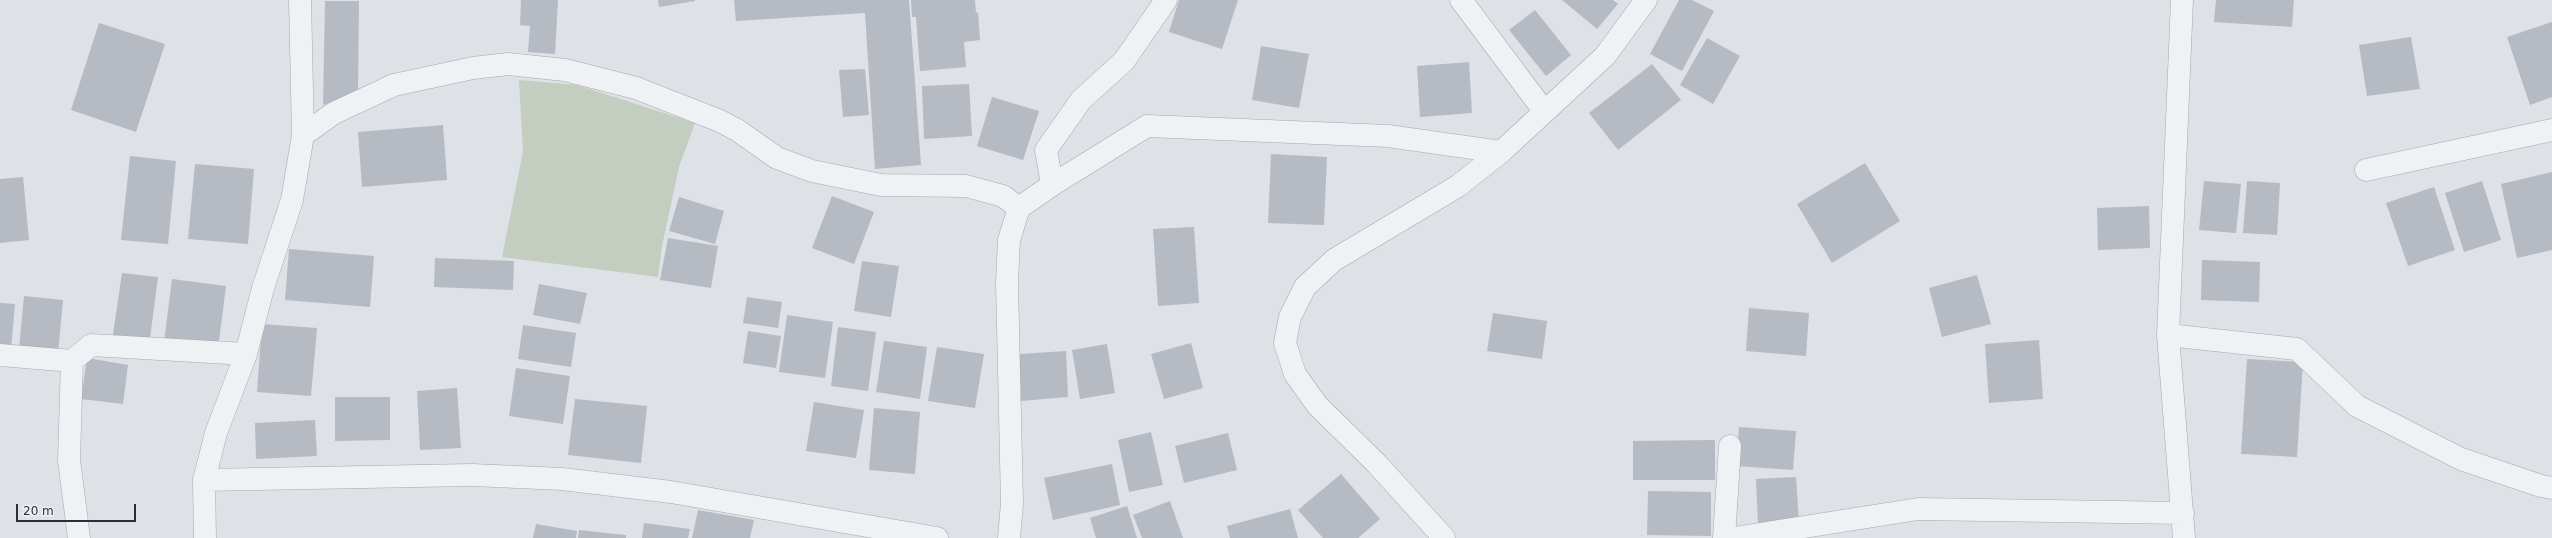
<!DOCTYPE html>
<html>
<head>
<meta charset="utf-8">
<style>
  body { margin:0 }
  #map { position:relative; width:2552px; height:538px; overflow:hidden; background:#dee1e6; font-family:"DejaVu Sans",sans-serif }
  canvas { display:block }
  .scale { position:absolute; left:16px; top:504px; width:120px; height:18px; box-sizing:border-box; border:2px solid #292f3a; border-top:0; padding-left:5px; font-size:12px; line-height:14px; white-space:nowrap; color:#292f3a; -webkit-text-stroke:3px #edf0f3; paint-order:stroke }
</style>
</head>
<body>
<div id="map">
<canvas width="2552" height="538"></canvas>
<div class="scale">20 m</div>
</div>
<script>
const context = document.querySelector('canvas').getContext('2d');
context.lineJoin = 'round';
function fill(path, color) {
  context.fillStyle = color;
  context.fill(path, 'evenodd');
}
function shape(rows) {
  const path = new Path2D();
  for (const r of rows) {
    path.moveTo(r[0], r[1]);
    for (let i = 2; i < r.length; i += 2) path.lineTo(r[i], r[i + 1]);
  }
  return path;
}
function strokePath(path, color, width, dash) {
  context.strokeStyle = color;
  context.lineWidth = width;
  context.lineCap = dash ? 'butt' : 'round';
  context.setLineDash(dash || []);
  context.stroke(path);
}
const green = shape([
  [519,80,577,85,695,123,679,167,662,246,658,277,502,257,523,151]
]);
const building = shape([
  [521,0,558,0,555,54,528,52,530,26,520,25],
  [658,0,695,0,695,1,659,7],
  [734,0,909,0,921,165,875,169,865,13,736,21],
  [911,0,975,0,976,13,978,12,980,40,964,42,966,67,920,71,916,17,912,17],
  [1179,0,1238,0,1222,49,1169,32],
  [1562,0,1613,0,1618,4,1597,29],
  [1679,0,1692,0,1714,11,1682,71,1650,54],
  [2216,0,2294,0,2292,27,2214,22],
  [325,1,359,1,358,91,323,105],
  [1535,10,1571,55,1546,76,1509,30],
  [2552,22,2552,97,2530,105,2507,37],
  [99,23,165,44,136,132,71,110],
  [2411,37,2420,89,2367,96,2359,45],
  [1707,38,1740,56,1713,104,1680,85],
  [1261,46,1309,54,1299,108,1252,100],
  [1469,62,1472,113,1420,117,1417,66],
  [1652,64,1681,100,1618,150,1589,113],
  [865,69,869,115,843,117,839,70],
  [969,84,972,136,924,139,922,86],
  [992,97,1039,111,1023,160,977,146],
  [443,125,447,180,362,187,358,132],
  [1271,154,1327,157,1324,225,1268,223],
  [130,156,176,161,168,244,121,240],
  [1865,163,1900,221,1832,263,1797,204],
  [195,164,254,169,248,244,188,239],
  [2552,172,2552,250,2517,258,2501,184],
  [23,177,29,240,0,243,0,179],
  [2204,181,2241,184,2236,233,2199,230],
  [2247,181,2280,183,2277,235,2243,233],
  [2482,181,2501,240,2464,252,2445,193],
  [2434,187,2455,250,2408,266,2386,203],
  [832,196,874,212,854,264,812,248],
  [679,197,724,211,715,244,669,231],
  [2149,206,2150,248,2098,250,2097,208],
  [1194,227,1199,303,1158,306,1153,229],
  [668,238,718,246,711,288,660,280],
  [289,249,374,256,370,307,285,300],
  [435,258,514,261,513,290,434,287],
  [2202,260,2260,262,2259,302,2201,300],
  [862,261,899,266,891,317,854,311],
  [122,273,158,277,149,346,112,341],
  [1977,275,1991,324,1942,337,1929,288],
  [172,279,226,286,218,349,164,342],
  [539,284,587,293,580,324,533,315],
  [24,296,63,300,58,353,19,349],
  [747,297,782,302,778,328,743,323],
  [0,303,15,304,11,350,0,350],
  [1749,308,1809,313,1806,356,1746,351],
  [1493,313,1547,321,1542,359,1487,351],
  [787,315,833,322,825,378,779,372],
  [262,324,317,328,311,396,257,392],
  [523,325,576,333,571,367,518,359],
  [838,327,876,332,868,391,831,386],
  [748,331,781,336,776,368,743,363],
  [2039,340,2043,399,1989,403,1985,344],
  [884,341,927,347,920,399,876,392],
  [1191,343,1203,388,1164,399,1151,354],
  [1107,344,1115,393,1080,399,1072,350],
  [937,347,984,354,975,408,928,401],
  [1066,351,1068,397,1021,401,1019,354],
  [87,358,128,365,123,404,81,399],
  [2247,359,2303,362,2297,457,2241,454],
  [516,368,570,376,563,424,509,416],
  [457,388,461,448,420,450,417,391],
  [335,397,390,397,390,440,335,441],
  [575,399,647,406,641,463,568,455],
  [814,402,864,410,856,458,806,451],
  [874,408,920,412,915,474,869,470],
  [315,420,317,456,256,459,255,423],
  [1739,427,1796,431,1793,470,1736,466],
  [1151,432,1163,485,1129,492,1118,440],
  [1228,433,1237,470,1184,483,1175,446],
  [1715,440,1715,480,1633,480,1633,441],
  [1112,464,1120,505,1053,520,1044,478],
  [1341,474,1380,519,1358,538,1323,538,1298,510],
  [1796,477,1799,522,1758,524,1756,479],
  [1648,491,1711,492,1711,536,1647,535],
  [1170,501,1183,538,1142,538,1133,515],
  [1127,506,1137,538,1096,538,1090,518],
  [1290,509,1298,538,1230,538,1227,526],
  [698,510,754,520,750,538,692,538],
  [644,523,690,529,688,538,642,538],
  [536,524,577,531,576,538,533,538],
  [579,530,626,535,626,538,578,538]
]);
const minor = shape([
  [1461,0,1544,111],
  [2182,0,2168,335,2184,538],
  [303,135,334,113,394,85,473,68,508,64,565,70,636,88,720,121,737,130,777,158,812,171,881,185,966,186,1003,196,1019,208],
  [2366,170,2552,130],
  [1052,185,1046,150,1081,100,1124,61,1166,0],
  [2168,335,2297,349,2357,406,2461,459,2541,486,2552,488],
  [0,355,72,361,69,460,79,538],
  [72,361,91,345,246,354],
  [204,480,472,475,562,479,671,492,937,538],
  [205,538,204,480,216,433,246,354,263,288,292,200,303,135,300,0],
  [1009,538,1012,503,1007,283,1009,240,1019,208,1052,185,1147,126,1388,136,1501,152,1605,56,1646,0],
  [1444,538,1377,464,1317,405,1295,374,1285,343,1290,317,1305,287,1334,260,1458,186,1501,152],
  [1724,538,1730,446],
  [1734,538,1918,509,2183,513]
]);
fill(green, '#c4cec0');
fill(building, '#b6bac2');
strokePath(minor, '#a4a8af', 23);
strokePath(minor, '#f0f1f4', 22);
</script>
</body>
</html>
